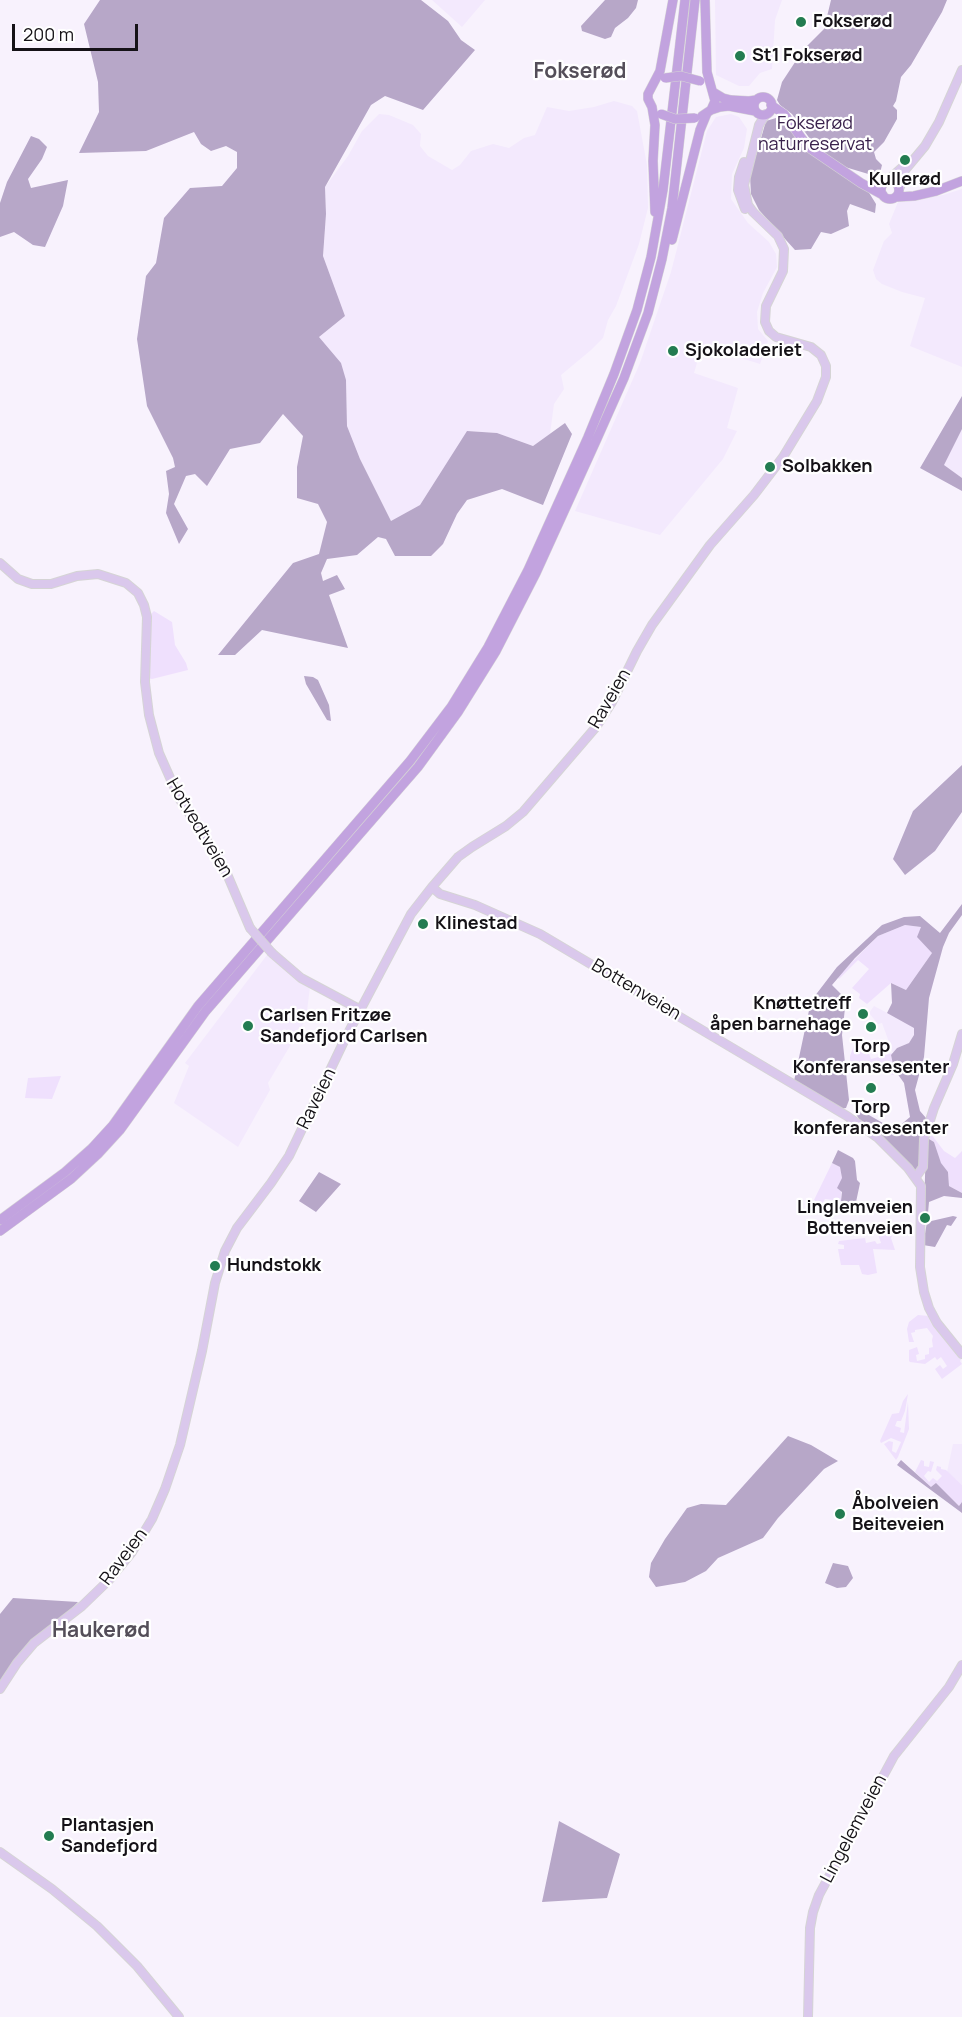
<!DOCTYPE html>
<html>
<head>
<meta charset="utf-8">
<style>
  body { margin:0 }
  #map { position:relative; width:962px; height:2017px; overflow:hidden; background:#f8f2fd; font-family:Manrope,sans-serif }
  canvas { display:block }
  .scale { position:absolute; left:12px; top:24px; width:126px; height:27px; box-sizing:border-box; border:3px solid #151217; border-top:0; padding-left:8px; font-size:18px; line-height:21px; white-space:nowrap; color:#151217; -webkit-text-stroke:4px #fff; paint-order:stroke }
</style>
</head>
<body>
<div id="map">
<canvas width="962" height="2017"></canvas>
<div class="scale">200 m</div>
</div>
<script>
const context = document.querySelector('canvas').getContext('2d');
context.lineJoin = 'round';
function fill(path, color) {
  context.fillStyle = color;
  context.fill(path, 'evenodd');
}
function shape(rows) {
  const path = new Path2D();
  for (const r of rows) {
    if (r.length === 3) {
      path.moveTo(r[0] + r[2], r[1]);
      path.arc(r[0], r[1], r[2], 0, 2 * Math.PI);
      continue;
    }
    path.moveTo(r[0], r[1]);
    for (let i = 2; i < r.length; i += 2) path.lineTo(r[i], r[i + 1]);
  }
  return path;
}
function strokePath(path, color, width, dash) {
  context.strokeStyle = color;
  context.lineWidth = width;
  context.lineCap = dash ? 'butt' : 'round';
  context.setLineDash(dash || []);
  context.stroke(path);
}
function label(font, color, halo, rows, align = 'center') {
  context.font = font + ' Manrope,sans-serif';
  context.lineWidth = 4.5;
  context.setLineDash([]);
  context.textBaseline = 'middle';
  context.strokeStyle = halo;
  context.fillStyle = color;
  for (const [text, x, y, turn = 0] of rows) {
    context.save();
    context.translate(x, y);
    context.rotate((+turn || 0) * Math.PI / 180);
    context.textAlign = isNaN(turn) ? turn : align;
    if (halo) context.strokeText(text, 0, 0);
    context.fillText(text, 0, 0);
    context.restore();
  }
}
const built = shape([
  [432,0,485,0,462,27],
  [715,0,782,0,775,20,772,69,760,73,749,86,739,86,716,75],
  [614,101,632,106,637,111,647,165,648,208,639,244,616,306,608,320,603,338,591,350,561,375,564,389,554,404,550,434,533,446,497,433,467,431,420,505,391,521,360,459,347,426,346,380,319,337,345,316,323,256,326,214,325,187,348,156,362,131,379,114,389,115,413,125,421,134,420,146,428,156,452,170,460,165,471,151,493,144,509,148,524,138,535,135,547,107,569,111,594,107],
  [731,114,739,117,747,129,744,148,732,174,731,199,748,223,769,242,776,254,777,267,763,293,757,312,758,329,768,341,760,364,702,346,694,373,738,388,727,428,737,431,723,459,660,535,575,511,640,363,671,272,707,131,716,117],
  [962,189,962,367,910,346,925,298,902,292,882,284,876,279,873,270,884,241,892,233,889,224,898,202,943,195],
  [962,429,962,478,943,465],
  [267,955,310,987,306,1019,268,1083,270,1090,238,1147,174,1103,189,1066,185,1063],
  [874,1006,914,1027,914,1035,909,1043,897,1048,893,1053,882,1023,878,1024,869,1013],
  [953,1444,962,1444,962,1485,947,1472]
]);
const green = shape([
  [154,611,172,622,175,645,186,663,188,670,152,679,147,678,151,614],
  [905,925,922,927,932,953,906,990,891,983,867,1004,859,998,860,994,852,988,869,969,858,960,839,979,837,977,878,936],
  [860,1037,864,1040,871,1059,893,1053,891,1055,894,1069,897,1074,893,1075,850,1064,850,1056,854,1045],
  [61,1076,52,1099,25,1098,28,1078],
  [931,1134,944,1151,955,1158,962,1151,962,1193,949,1186,948,1172,941,1164,934,1142,929,1139],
  [832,1163,840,1167,842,1178,841,1201,825,1199,820,1207,814,1200],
  [891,1225,897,1225,891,1238,895,1250,873,1249,877,1273,868,1275,862,1274,859,1265,841,1265,838,1249,844,1249,844,1245,838,1244,839,1241,865,1238,866,1243,875,1241,877,1244,881,1243,877,1231,871,1232,872,1228],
  [918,1315,929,1316,962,1358,960,1361,962,1364,942,1379,935,1369,940,1365,943,1369,947,1366,941,1357,937,1360,935,1357,925,1364,910,1362,909,1361,909,1350,917,1347,919,1354,916,1355,917,1361,925,1359,925,1355,929,1354,929,1348,933,1347,932,1340,933,1336,927,1328,915,1330,915,1332,911,1333,914,1342,909,1342,907,1329,909,1322],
  [908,1394,905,1411,901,1421,897,1421,895,1426,901,1428,900,1432,904,1433,908,1402,909,1429,898,1457,896,1460,884,1444,889,1441,893,1442,892,1451,896,1453,901,1442,891,1438,881,1443,880,1441,892,1414,899,1413,903,1401],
  [921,1460,924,1461,924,1466,929,1467,930,1461,934,1462,931,1472,928,1471,924,1476,929,1482,933,1478,937,1481,942,1476,936,1470,937,1466,941,1467,941,1469,946,1470,962,1485,962,1502,959,1506,936,1484,932,1488,915,1472]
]);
const forest = shape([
  [100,0,421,0,448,21,461,40,475,50,423,110,385,96,371,105,325,187,326,214,323,256,345,316,319,337,341,363,346,380,347,426,360,459,391,521,420,505,467,431,497,433,533,446,565,423,572,434,543,505,502,489,467,500,457,514,443,544,431,556,395,556,386,539,378,537,357,555,327,559,321,573,323,581,337,575,345,589,329,595,348,648,262,630,235,655,218,655,293,563,319,554,327,522,318,504,297,498,297,467,303,436,283,414,260,443,230,449,207,486,195,474,186,476,174,504,188,529,179,544,166,513,169,494,166,471,175,467,173,458,147,406,137,339,146,276,156,263,164,218,190,188,222,186,237,168,237,152,226,146,211,151,201,144,194,132,146,151,79,153,99,112,98,82,84,24],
  [605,0,638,0,636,8,628,18,615,28,611,37,605,39,582,31,581,26],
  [831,0,947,0,942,12,911,65,901,77,896,101,893,106,897,110,897,119,884,142,874,152,876,159,882,165,880,173,875,176,845,167,818,150,792,114,780,105,777,100,782,82,803,50,824,29],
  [776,118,787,124,868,191,876,204,875,213,850,204,847,211,849,226,831,234,821,232,811,249,795,250,759,210,751,194,750,176,766,121],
  [31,136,39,139,47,147,42,159,28,179,31,188,68,180,63,206,45,247,33,245,14,232,0,237,0,203,7,182],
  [962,396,962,429,944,465,962,478,962,491,920,468],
  [304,676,313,677,318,680,329,705,331,721,327,720,306,684],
  [962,765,962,812,935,851,905,875,893,859,913,811],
  [962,904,962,915,949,933,943,947,929,998,924,1057,915,1090,920,1111,926,1118,923,1164,916,1176,864,1127,854,1111,855,1107,888,1126,898,1127,910,1117,904,1083,894,1069,891,1055,897,1048,909,1043,914,1035,914,1028,887,1013,892,1003,891,983,906,990,932,953,917,937,921,927,905,925,878,936,855,958,832,985,846,999,842,1035,849,1100,846,1108,840,1109,794,1081,811,1001,837,967,882,925,904,917,920,916,940,933],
  [929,1139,934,1142,941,1163,948,1172,949,1186,962,1193,962,1198,944,1196,929,1202,928,1213,924,1212,926,1142],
  [838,1150,853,1158,855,1161,857,1180,860,1183,859,1188,856,1202,854,1208,851,1210,845,1202,841,1201,842,1192,837,1188,842,1178,840,1167,832,1163],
  [319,1172,341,1184,316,1212,299,1201],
  [953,1216,957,1217,951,1226,947,1225,935,1247,923,1245,927,1222],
  [788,1436,811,1445,838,1461,824,1469,778,1518,763,1538,718,1558,706,1571,685,1582,656,1587,649,1577,651,1563,665,1539,687,1508,701,1504,726,1505],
  [901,1460,931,1487,936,1483,959,1506,962,1502,962,1513,897,1465],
  [833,1563,848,1566,853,1578,846,1587,837,1588,825,1583],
  [13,1598,78,1602,0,1682,0,1614],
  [559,1821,620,1854,607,1898,542,1902]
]);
const major = shape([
  [744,162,739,177,738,190,745,209],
  [888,180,905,165],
  [900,187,905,170,925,146,939,122,962,70],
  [0,563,18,579,32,584,51,584,77,576,98,574,126,583,138,593,144,605,147,617,145,682,149,715,159,753,179,798,224,867,250,928],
  [432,887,440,894,475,905,540,934,847,1116,878,1138,908,1168,921,1186,920,1267,924,1292,929,1308,937,1323,962,1354],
  [272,953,301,978,361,1010],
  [916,1177,923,1167,924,1139,934,1108,953,1064,962,1034],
  [0,1689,17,1663,34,1643,82,1606,109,1580,132,1552,152,1519,165,1489,180,1445,202,1351,215,1283,225,1251,237,1228,271,1183,289,1156,346,1037,411,914,432,887,458,857,472,847,506,826,523,812,596,727,612,702,637,651,652,625,710,545,754,495,783,457,817,401,826,377,826,366,821,355,811,347,776,337,769,331,765,322,766,306,783,271,784,249,778,236,753,212,748,205,744,185,759,125,766,114],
  [0,1852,52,1889,97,1926,137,1966,179,2017],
  [808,2017,810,1928,813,1912,819,1895,894,1756,949,1687,962,1665]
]);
const highway = shape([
  [713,92,723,98,731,100,749,101,756,100],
  [763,106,9],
  [771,105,784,114,808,147,861,183,883,195],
  [711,110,720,107,729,106,755,111],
  [702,116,711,110,715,101,707,72,705,0],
  [890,190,9],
  [897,197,914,196,936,191,962,181],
  [655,212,653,161,655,125,652,107,648,99,648,94,660,71,673,0],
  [672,240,700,130,707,113],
  [0,1220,65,1172,92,1148,113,1125,198,1006,410,761,451,707,488,647,528,570,588,437,614,374,637,310,651,257,663,190,685,0],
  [0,1231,71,1179,98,1154,120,1130,205,1012,418,767,458,712,496,651,536,573,596,441,624,378,648,313,662,259,672,208,695,0]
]);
const majorBridge = shape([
  [250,928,272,953]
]);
const highwayBridge = shape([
  [665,78,681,76,700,81],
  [661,114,675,119,695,118]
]);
const markers = [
  [801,22,6,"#237c51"],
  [740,56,6,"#237c51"],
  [905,160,6,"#237c51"],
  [673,351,6,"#237c51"],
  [770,467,6,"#237c51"],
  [423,924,6,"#237c51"],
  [863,1014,6,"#237c51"],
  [248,1026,6,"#237c51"],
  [871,1027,6,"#237c51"],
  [871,1088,6,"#237c51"],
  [925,1218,6,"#237c51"],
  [215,1266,6,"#237c51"],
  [840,1514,6,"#237c51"],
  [49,1836,6,"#237c51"]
];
const poiNames = [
  ["Fokserød",813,22],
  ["St1 Fokserød",752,56],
  ["Kullerød",905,180,"center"],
  ["Sjokoladeriet",685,351],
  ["Solbakken",782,467],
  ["Klinestad",435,924],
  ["Knøttetreff",851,1004,"right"],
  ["åpen barnehage",851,1025,"right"],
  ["Carlsen Fritzøe",260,1016],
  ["Sandefjord Carlsen",260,1037],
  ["Torp",871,1047,"center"],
  ["Konferansesenter",871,1068,"center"],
  ["Torp",871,1108,"center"],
  ["konferansesenter",871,1129,"center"],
  ["Linglemveien",913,1208,"right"],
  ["Bottenveien",913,1229,"right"],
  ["Hundstokk",227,1266],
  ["Åbolveien",852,1504],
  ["Beiteveien",852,1525],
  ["Plantasjen",61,1826],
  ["Sandefjord",61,1847]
];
const parkNames = [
  ["Fokserød",815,124],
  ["naturreservat",815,145]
];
const streetNames = [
  ["Raveien",610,699,-60],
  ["Hotvedtveien",199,828,59],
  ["Bottenveien",636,990,31],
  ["Raveien",317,1099,-64],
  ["Raveien",124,1557,-53],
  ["Lingelemveien",854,1829,-62]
];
const quarterNames = [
  ["Fokserød",580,72],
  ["Haukerød",101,1631]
];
fill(built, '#f3e9fd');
fill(green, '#efe0fd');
fill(forest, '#b7a7c8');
strokePath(major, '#d5d4d5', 10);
strokePath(highway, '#d5d4d5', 10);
strokePath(major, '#dac8ec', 8);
strokePath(highway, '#c2a3df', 9);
strokePath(majorBridge, '#d5d4d5', 10, []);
strokePath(highwayBridge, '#d5d4d5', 10, []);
strokePath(majorBridge, '#dac8ec', 8);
strokePath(highwayBridge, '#c2a3df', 9);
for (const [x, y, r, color] of markers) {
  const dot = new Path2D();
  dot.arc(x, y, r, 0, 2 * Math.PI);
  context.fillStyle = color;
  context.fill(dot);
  strokePath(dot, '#fff', 2);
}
label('bold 18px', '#151217', '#fff', poiNames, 'left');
label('18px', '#3a224d', '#fff', parkNames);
label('18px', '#151217', '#fff', streetNames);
label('bold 21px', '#544e59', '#fff', quarterNames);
</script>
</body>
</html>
